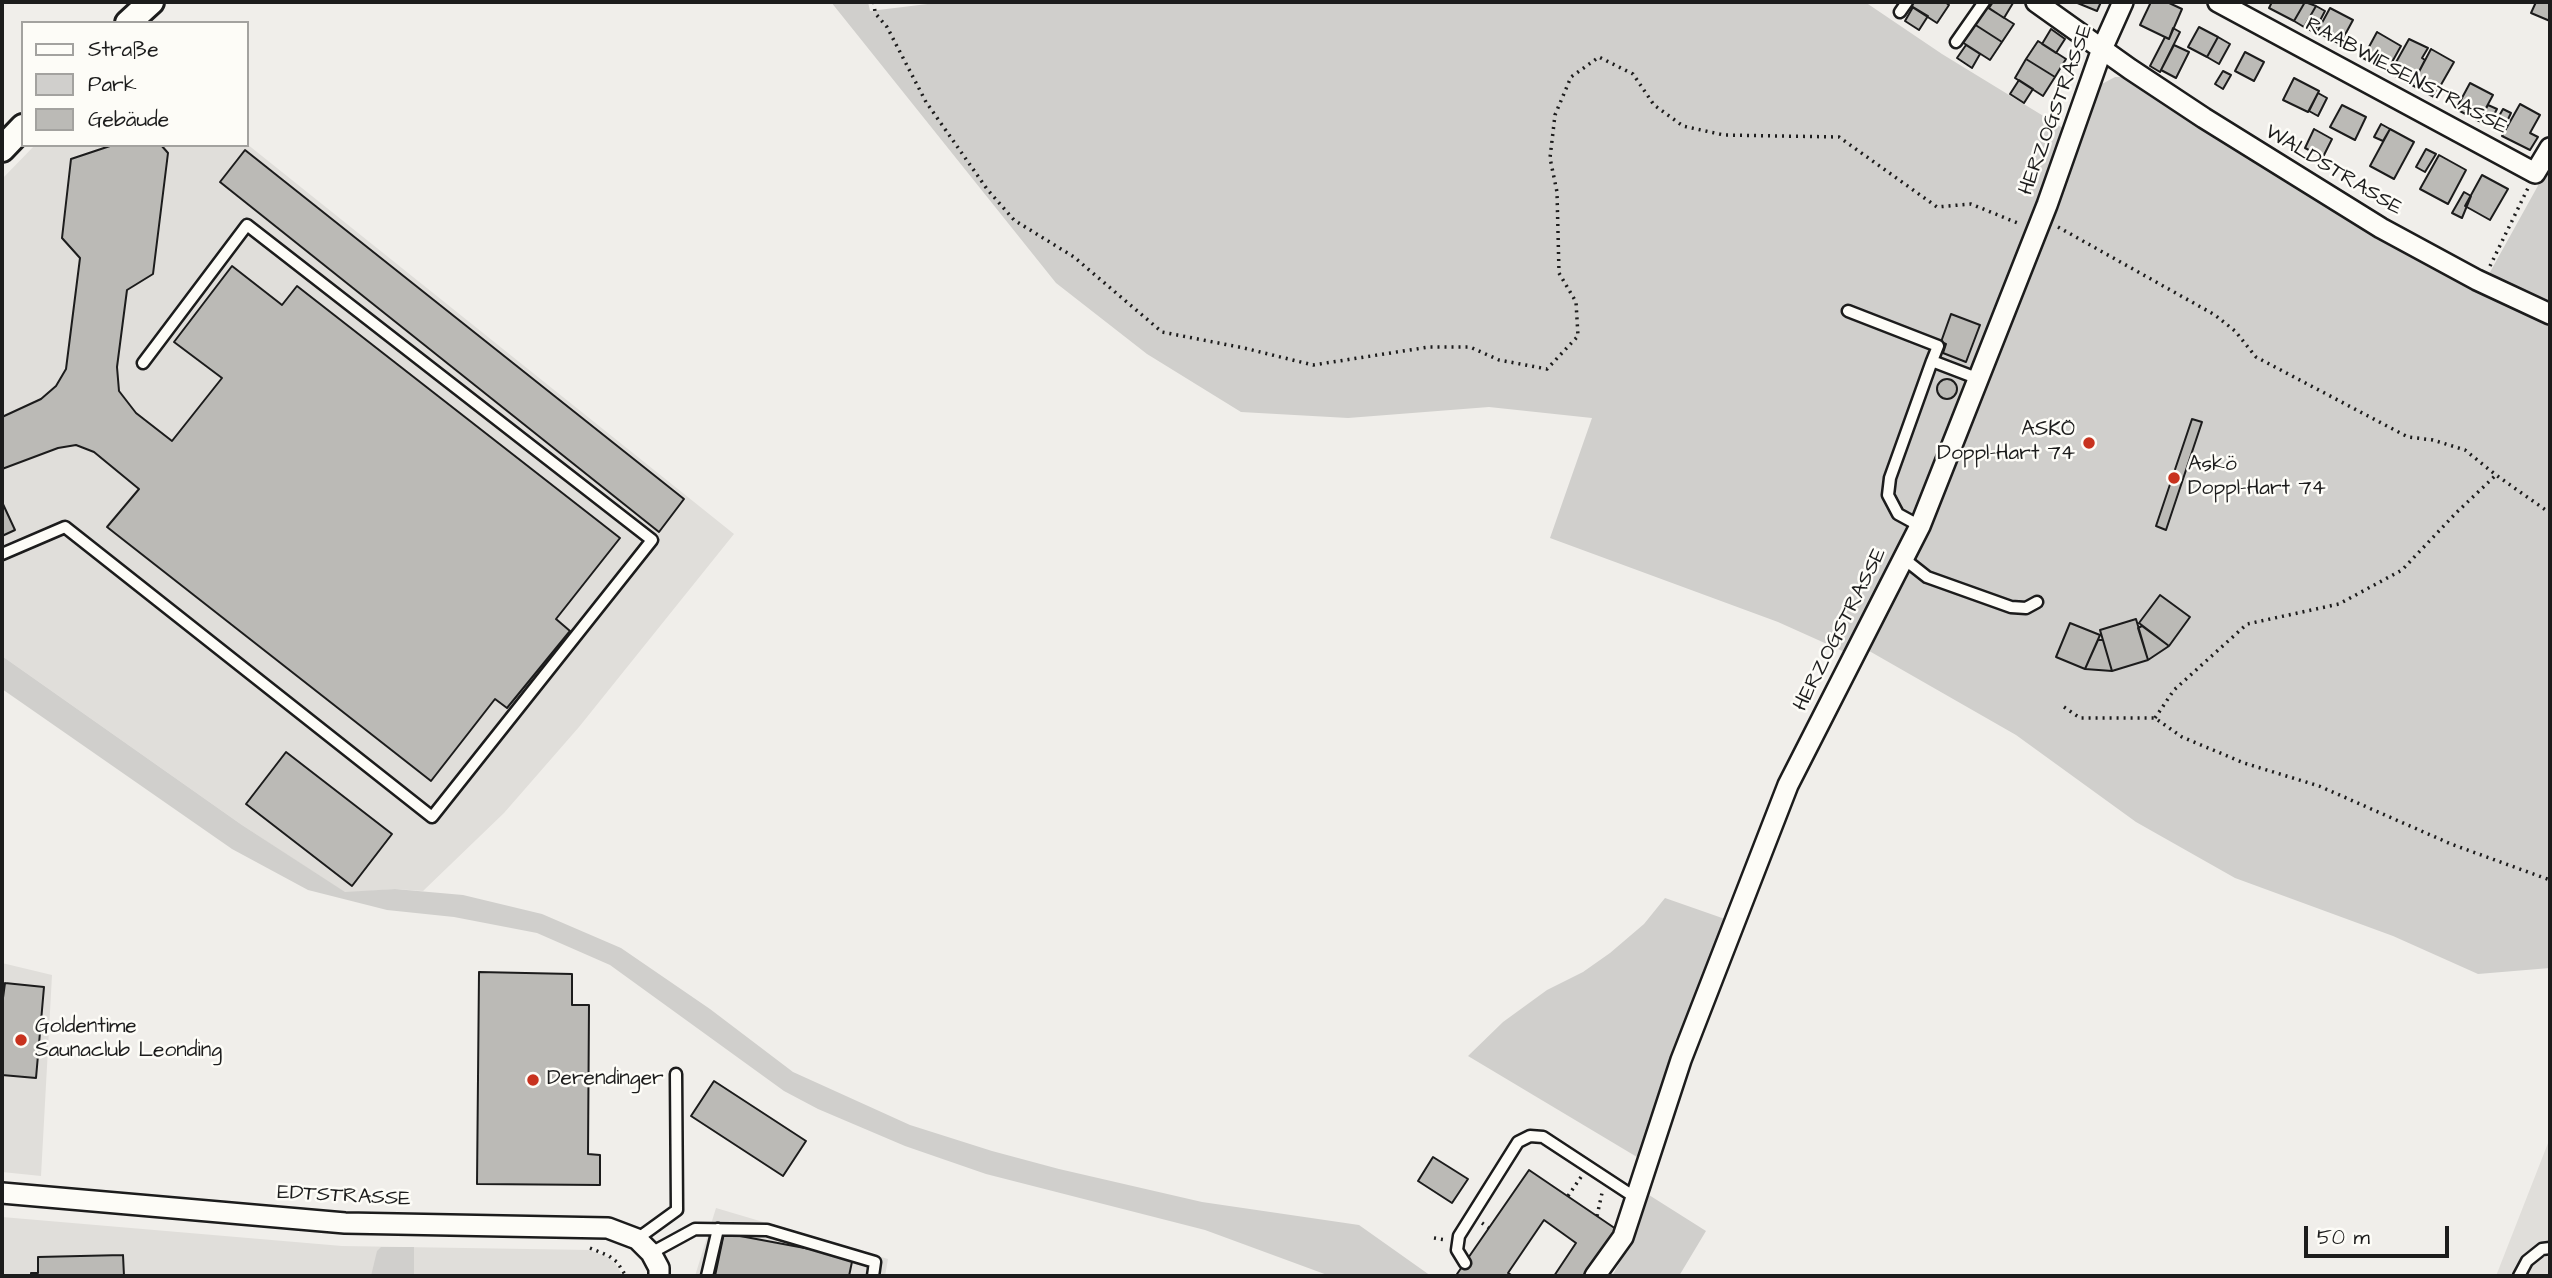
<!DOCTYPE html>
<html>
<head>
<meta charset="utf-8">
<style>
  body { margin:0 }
  #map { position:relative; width:2552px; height:1278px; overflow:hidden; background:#f0eeea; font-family:"Architects Daughter",sans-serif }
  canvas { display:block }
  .frame { position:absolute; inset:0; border:4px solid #1c1c1c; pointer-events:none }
  .legend { position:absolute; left:21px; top:21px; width:228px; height:126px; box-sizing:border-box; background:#fdfcf7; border:2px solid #a3a29f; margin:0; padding:9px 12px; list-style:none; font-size:21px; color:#1c1c1c }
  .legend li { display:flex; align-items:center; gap:14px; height:35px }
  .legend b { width:35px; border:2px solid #a3a29f }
  .scale { position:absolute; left:2304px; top:1226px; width:145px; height:32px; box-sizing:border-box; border:4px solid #1c1c1c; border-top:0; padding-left:9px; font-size:21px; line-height:24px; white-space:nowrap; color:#1c1c1c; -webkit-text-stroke:5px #fdfcf7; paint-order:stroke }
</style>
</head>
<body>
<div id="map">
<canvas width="2552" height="1278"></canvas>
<div class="frame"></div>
<ul class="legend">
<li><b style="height:9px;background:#fdfcf7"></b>Straße</li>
<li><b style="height:19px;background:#d0cfcc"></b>Park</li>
<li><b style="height:19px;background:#bbbab6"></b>Gebäude</li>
</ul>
<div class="scale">50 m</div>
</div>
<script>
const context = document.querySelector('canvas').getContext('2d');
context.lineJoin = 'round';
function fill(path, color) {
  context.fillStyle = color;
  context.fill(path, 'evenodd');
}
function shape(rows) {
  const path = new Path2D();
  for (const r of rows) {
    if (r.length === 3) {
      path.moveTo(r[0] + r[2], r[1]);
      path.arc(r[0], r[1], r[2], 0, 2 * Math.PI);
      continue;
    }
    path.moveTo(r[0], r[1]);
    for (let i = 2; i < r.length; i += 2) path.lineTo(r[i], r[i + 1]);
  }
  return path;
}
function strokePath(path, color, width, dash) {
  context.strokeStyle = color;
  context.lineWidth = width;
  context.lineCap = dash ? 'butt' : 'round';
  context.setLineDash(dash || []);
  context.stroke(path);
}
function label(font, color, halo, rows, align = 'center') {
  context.font = font + ' "Architects Daughter",sans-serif';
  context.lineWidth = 5;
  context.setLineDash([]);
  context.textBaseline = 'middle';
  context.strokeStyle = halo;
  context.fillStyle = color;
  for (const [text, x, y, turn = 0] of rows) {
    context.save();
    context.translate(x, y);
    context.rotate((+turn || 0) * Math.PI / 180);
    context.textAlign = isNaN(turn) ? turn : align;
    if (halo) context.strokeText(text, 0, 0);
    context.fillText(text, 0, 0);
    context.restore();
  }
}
const built = shape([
  [247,144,734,534,579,727,504,813,423,891,395,889,345,893,242,825,2,656,2,179,35,145],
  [2,963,52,975,41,1176,2,1172],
  [2550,1138,2550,1276,2496,1276],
  [716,1208,888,1259,885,1276,695,1276],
  [2,1217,342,1246,589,1250,608,1257,615,1263,623,1276,2,1276]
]);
const green = shape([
  [831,2,868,2,870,11,944,2,1865,2,1942,54,2063,128,2002,297,2098,86,2115,77,2122,77,2383,242,2479,292,2550,164,2550,968,2478,974,2393,936,2235,878,2136,822,2016,735,1864,648,1914,523,1847,653,1778,622,1550,538,1592,418,1489,407,1348,418,1241,412,1147,354,1056,283],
  [2,656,242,825,345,892,395,889,463,895,542,914,621,948,710,1009,793,1072,910,1125,992,1151,1059,1169,1202,1202,1359,1225,1431,1276,1330,1276,1205,1230,986,1174,905,1146,818,1109,784,1091,610,965,537,933,454,917,387,910,308,890,232,849,2,689],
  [1665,898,1725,919,1642,1160,1468,1056,1503,1022,1547,990,1583,972,1610,953,1644,924],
  [1649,1195,1706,1231,1679,1276,1612,1276,1638,1230],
  [381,1247,414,1247,414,1276,371,1276,377,1251]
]);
const building = shape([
  [1911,2,1945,2,1949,5,1937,23,1909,5,1911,2],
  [1993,2,2010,2,2013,3,2004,18,1989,8,1993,2],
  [2075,2,2101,2,2097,11,2075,2],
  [2151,2,2167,2,2182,9,2169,39,2140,25,2151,2],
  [2272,2,2305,2,2294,21,2269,8,2272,2],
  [2305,2,2316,6,2304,27,2294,21,2305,2],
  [2536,2,2550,2,2550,21,2531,13,2536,2],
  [1985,6,2014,24,2002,42,1974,24,1985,6],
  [2316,6,2325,11,2314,32,2304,27,2316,6],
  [1913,7,1928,16,1919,30,1905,21,1913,7],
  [2330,8,2353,20,2340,44,2317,32,2330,8],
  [1974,24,2002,42,1990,60,1962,42,1974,24],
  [2199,27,2218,37,2207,57,2188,47,2199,27],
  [2173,28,2180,32,2160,72,2150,66,2165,37,2169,39,2173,28],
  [2051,29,2065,39,2056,53,2042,44,2051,29],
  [2377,32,2401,46,2387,71,2363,58,2377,32],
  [2218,37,2230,44,2219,64,2207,57,2218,37],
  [2409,39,2428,48,2422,58,2425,60,2412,85,2390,73,2409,39],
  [2038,41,2066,59,2055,77,2026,59,2038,41],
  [1966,45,1980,54,1972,68,1957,58,1966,45],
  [2174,45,2189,52,2176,78,2161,70,2174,45],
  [2431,49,2454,62,2434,97,2412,85,2431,49],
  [2245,52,2264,62,2254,81,2235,71,2245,52],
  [2026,59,2055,77,2043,96,2015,78,2026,59],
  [2223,71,2231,75,2223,89,2215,84,2223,71],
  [2294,78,2319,91,2308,112,2283,100,2294,78],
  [2019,80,2033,89,2024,103,2010,94,2019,80],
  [2470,83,2493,95,2479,121,2456,109,2470,83],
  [2318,93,2327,98,2318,116,2309,111,2318,93],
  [2520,104,2540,115,2530,133,2538,137,2530,150,2502,136,2520,104],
  [2342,105,2366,117,2355,140,2330,127,2342,105],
  [2488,105,2497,109,2488,126,2479,121,2488,105],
  [2503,109,2511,113,2503,130,2494,125,2503,109],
  [2381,124,2390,129,2383,141,2374,137,2381,124],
  [2314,129,2332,139,2323,157,2305,148,2314,129],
  [2390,129,2414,142,2394,179,2370,166,2390,129],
  [113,145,161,145,168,153,153,274,127,290,117,367,119,391,136,413,172,441,222,378,174,342,232,266,282,305,297,286,620,538,556,619,570,631,507,708,495,699,431,781,107,527,139,489,94,452,76,445,58,448,2,469,2,417,41,399,56,386,66,369,80,258,62,238,71,159,113,145],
  [2426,149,2436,154,2425,172,2416,167,2426,149],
  [245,150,684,499,659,532,220,182,245,150],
  [2439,155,2466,170,2448,204,2420,189,2439,155],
  [2482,175,2508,189,2490,220,2465,206,2482,175],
  [2464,192,2471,196,2462,218,2452,213,2464,192],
  [1951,314,1980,325,1966,362,1943,353,1946,344,1941,342,1951,314],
  [1947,389,10],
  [2192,419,2202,422,2166,530,2156,526,2192,419],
  [2,502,15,530,2,536,2,502],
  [2160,595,2190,617,2169,646,2139,623,2160,595],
  [2136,619,2148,660,2112,671,2100,630,2136,619],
  [2070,623,2100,635,2085,669,2056,657,2070,623],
  [2142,626,2169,646,2148,660,2138,628,2142,626],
  [2098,640,2103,640,2112,671,2085,669,2098,640],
  [286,752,392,834,352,886,246,804,286,752],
  [479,972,572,974,572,1005,589,1005,588,1154,600,1155,600,1185,477,1184,479,972],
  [5,983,44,987,36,1078,2,1075,2,1005,5,983],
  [714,1081,806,1141,783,1176,691,1116,714,1081],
  [1433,1157,1468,1179,1452,1203,1418,1181,1433,1157],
  [1529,1170,1616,1229,1583,1276,1554,1276,1576,1243,1544,1220,1508,1273,1513,1276,1460,1276,1457,1274,1529,1170],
  [724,1233,853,1257,849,1276,715,1276,724,1233],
  [123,1255,124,1276,31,1276,31,1273,38,1273,38,1257,123,1255]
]);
const path = shape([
  [874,2,875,13,887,27,926,102,987,189,1014,220,1074,257,1162,332,1244,348,1313,365,1429,347,1470,347,1499,360,1547,369,1578,336,1576,302,1559,273,1557,192,1550,158,1555,115,1571,77,1599,57,1633,74,1654,105,1683,126,1724,135,1839,137,1937,207,1971,204,2020,224],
  [2058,227,2215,315,2235,331,2256,357,2408,437,2433,440,2465,450,2496,475,2550,513],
  [2490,266,2528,188],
  [2064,707,2080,718,2155,718,2182,737,2244,763,2319,786,2451,844,2550,880],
  [2155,718,2174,690,2247,624,2339,604,2402,570,2456,513,2496,475],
  [1568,1196,1581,1177],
  [1597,1216,1602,1193],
  [1482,1223,1489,1228],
  [1434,1238,1446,1240],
  [590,1248,609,1256,617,1262,626,1276]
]);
const service = shape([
  [1900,12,1907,2],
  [1956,42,1984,2],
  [1848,311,1938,346,1932,361,1979,379],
  [1920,526,1898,514,1888,495,1890,478,1932,361],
  [2,554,65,527,432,817,652,540,247,225,143,363],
  [1903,558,1927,577,2011,607,2026,608,2037,602],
  [637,1239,677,1210,676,1074],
  [651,1253,695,1229,767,1230,875,1262,873,1276],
  [1465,1263,1457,1250,1459,1236,1518,1142,1530,1136,1543,1137,1636,1198],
  [707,1276,718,1229],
  [2519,1276,2527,1261,2542,1249,2550,1248]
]);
const minor = shape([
  [2036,2,2130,69,2204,118,2381,228,2477,280,2550,314],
  [2218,2,2535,173,2550,148],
  [2,1193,345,1223,608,1228,637,1239,651,1253,659,1268,659,1276],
  [1595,1276,1623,1237,1681,1060,1788,785,1920,526,2047,205,2102,49,2123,2]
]);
const tertiary = shape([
  [128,23,151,2],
  [2,149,23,127]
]);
const markers = [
  [2089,443,7,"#c8321e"],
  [2174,478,7,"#c8321e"],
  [21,1040,7,"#c8321e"],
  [533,1080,7,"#c8321e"]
];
const streetNames = [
  ["RAABWIESENSTRASSE",2406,77,28],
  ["HERZOGSTRASSE",2057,110,-70],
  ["WALDSTRASSE",2333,171,31],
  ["HERZOGSTRASSE",1841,630,-63],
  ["EDTSTRASSE",344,1197,3]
];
const poiNames = [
  ["ASKÖ",2075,431,"right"],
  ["Doppl-Hart 74",2075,455,"right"],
  ["Askö",2188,466],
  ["Doppl-Hart 74",2188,490],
  ["Goldentime",35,1028],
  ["Saunaclub Leonding",35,1052],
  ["Derendinger",547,1080]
];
fill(built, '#e0deda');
fill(green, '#d0cfcc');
fill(building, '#bbbab6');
strokePath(building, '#1c1c1c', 2);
strokePath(service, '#1c1c1c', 15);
strokePath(minor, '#1c1c1c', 24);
strokePath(tertiary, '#1c1c1c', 30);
strokePath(path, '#1c1c1c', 3.5, [2, 5]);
strokePath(service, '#fdfcf7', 10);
strokePath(minor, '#fdfcf7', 19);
strokePath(tertiary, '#fdfcf7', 24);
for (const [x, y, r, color] of markers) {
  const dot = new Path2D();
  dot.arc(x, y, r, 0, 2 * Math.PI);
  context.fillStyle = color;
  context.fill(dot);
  strokePath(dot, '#fdfcf7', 2.5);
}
label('21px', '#1c1c1c', '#fdfcf7', streetNames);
label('21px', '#1c1c1c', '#fdfcf7', poiNames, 'left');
</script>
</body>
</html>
